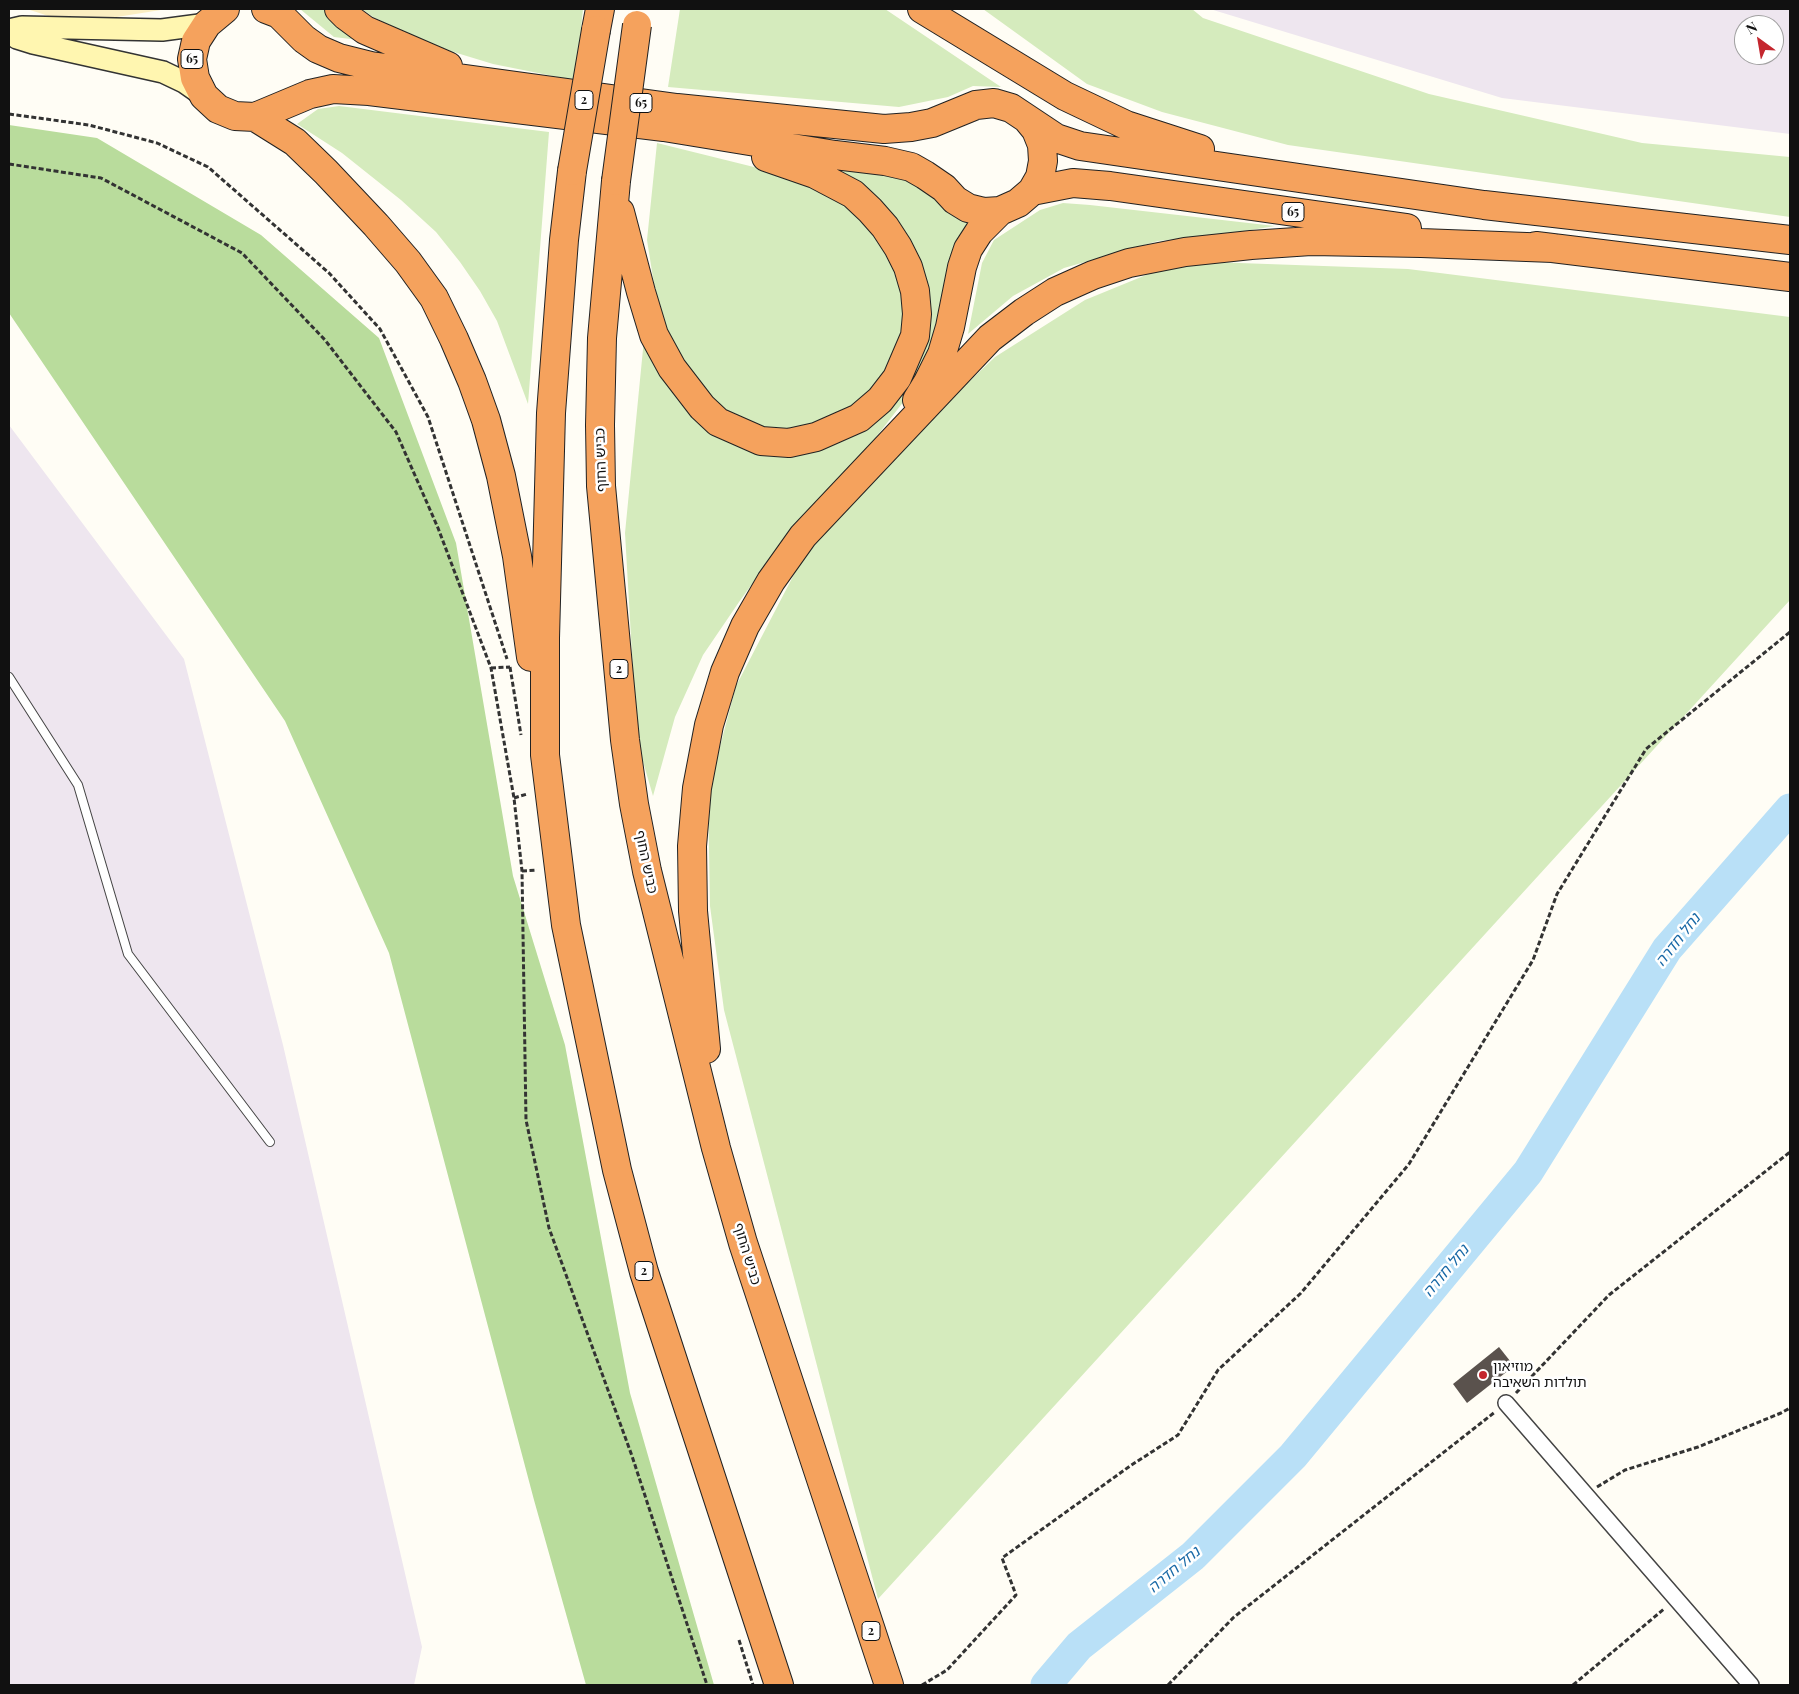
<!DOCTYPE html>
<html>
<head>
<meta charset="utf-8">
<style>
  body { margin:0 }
  #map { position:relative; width:1799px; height:1694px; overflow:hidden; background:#fffdf5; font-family:"Playfair Display",serif }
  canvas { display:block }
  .frame { position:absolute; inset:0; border:10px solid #111; pointer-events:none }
  .north { position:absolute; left:1734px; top:15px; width:50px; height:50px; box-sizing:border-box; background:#fff; border:1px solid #a0a0a0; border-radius:50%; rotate:328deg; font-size:14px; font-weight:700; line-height:20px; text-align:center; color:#111 }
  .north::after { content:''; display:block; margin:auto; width:18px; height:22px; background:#c4262e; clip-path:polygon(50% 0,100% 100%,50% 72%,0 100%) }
</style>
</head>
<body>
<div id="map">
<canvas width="1799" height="1694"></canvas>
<div class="frame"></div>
<div class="north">N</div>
</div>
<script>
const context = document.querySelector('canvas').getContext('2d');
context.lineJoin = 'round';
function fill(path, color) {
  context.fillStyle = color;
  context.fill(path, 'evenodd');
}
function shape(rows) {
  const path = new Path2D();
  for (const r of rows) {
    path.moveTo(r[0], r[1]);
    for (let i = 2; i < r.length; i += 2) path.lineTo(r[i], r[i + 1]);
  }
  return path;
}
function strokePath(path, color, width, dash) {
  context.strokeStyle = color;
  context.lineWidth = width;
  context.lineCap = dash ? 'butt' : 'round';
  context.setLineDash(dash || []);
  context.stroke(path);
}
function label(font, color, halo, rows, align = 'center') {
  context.font = font + ' "Playfair Display","Noto Sans Hebrew",serif';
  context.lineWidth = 5;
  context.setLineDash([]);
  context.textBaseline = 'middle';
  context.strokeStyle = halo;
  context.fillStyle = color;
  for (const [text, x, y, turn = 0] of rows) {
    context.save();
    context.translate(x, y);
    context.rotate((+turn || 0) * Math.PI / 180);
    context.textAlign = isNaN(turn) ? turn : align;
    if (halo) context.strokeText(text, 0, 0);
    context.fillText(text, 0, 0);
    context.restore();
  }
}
const industrial = shape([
  [1210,9,1790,9,1790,134,1502,98],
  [1744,25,1774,25,1774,55,1744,55],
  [9,425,184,659,283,1045,422,1647,414,1685,9,1685]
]);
const green = shape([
  [300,9,324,9,338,25,359,40,334,37],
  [362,9,583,9,576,79,563,78,493,64,447,50,394,27,373,17],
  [680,9,885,9,1001,87,973,86,948,97,899,107,668,87],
  [983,9,1192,9,1203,18,1429,94,1642,143,1790,157,1790,217,1288,145,1162,112,1087,84],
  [339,106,549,132,528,404,497,321,480,291,460,262,436,232,401,200,342,153,297,124,318,109],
  [657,143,770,171,810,186,846,205,875,234,896,272,902,293,904,315,903,333,886,371,870,392,852,408,813,425,788,430,764,429,725,411,711,398,682,361,666,330,654,284,647,240],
  [820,164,893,176,922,184,973,217,930,359,904,401,870,445,781,544,739,602,703,655,675,717,653,796,637,741,625,533,644,339,711,431,865,428,926,289],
  [1063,203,1090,205,1275,226,1233,233,1158,241,1064,268,1013,296,968,334,982,263,994,240,1040,210],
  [1211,262,1408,269,1790,317,1790,600,878,1599,724,1010,710,906,708,792,736,686,801,561,894,453,995,357,1085,300,1168,266]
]);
const forest = shape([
  [9,125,97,138,261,235,379,338,456,543,513,876,565,1045,630,1393,714,1685,586,1685,534,1500,389,953,285,721,9,313]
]);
const sand = shape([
  [27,9,167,9,73,24]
]);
const river = shape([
  [1046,1685,1079,1646,1193,1556,1293,1456,1528,1172,1667,949,1790,809]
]);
const building = shape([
  [1499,1347,1514,1366,1467,1403,1453,1384]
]);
const path = shape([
  [9,114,89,125,157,143,208,167,329,273,380,329,428,417,507,659],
  [9,164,101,178,242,253,325,340,396,432,438,528,491,668,514,798,522,871,526,1120,549,1228,632,1456,707,1685],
  [510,667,521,735],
  [491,668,510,667],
  [514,798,527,794],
  [522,871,537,870],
  [1516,1393,1609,1295,1790,1152],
  [1597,1487,1625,1470,1698,1447,1781,1413,1790,1408],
  [739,1640,753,1685],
  [922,1685,947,1670,1016,1595,1002,1558,1130,1466,1178,1435,1218,1370,1301,1293,1409,1164,1533,960,1557,894,1646,749,1790,632],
  [1168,1685,1234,1617,1495,1412],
  [1573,1685,1664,1609]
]);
const lane = shape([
  [9,677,78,785,128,954,270,1142]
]);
const street = shape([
  [1506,1403,1751,1685]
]);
const secondary = shape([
  [9,30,22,27,162,30,207,24],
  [9,32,17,38,33,43,163,72,184,82,204,96]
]);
const highway = shape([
  [225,9,207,24,196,41,192,59,195,78,204,96,218,109,235,116,255,117,310,94,333,89,369,91,664,127,835,155,885,161,911,167,925,175,944,188,955,200,968,208,984,212,1000,211,1018,203,1032,191,1040,177,1043,161,1042,145,1036,130,1027,119],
  [266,9,279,14,304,39,318,49,339,58,371,66,677,108,884,129,911,127,932,123,976,105,994,103,1011,108,1056,138,1080,146,1484,205,1790,240],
  [339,9,346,16,365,30,448,66],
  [922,9,1065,96,1126,125,1200,149],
  [596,30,600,9],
  [255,117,295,142,326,172,376,225,408,262,434,298,454,339,472,381,486,420,501,476,517,556,531,657],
  [572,171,564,240,551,413,545,638,545,755,566,925,617,1170,644,1272,779,1685],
  [616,181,602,338,600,425,601,486,625,740,634,804,647,871,716,1148,743,1243,889,1685],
  [1032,191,1073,183,1110,186,1407,228],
  [620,212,641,292,654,335,672,368,702,407,718,422,761,441,789,443,816,437,859,418,880,400,897,378,915,336,917,314,915,291,908,267,898,247,885,227,870,210,853,194,815,174,766,157],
  [1536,246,1790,277],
  [917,400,928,382,942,354,950,327,962,267,968,249,979,232,1000,211],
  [706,1049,693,911,692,846,697,788,709,725,725,672,745,626,771,581,803,536,990,338,1024,312,1055,292,1093,275,1129,263,1185,252,1251,245,1311,241,1421,243,1553,248]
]);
const highwayBridge = shape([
  [572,171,596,30],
  [616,181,637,25]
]);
const markers = [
  [1483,1375,5,"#c4262e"]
];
const shields = [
  [192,59,22],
  [584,100,18],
  [641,103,22],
  [1293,212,22],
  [619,669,18],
  [644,1271,18],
  [871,1631,18]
];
const shieldNames = [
  ["65",192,59],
  ["2",584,100],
  ["65",641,103],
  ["65",1293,212],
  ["2",619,669],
  ["2",644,1271],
  ["2",871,1631]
];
const streetNames = [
  ["כביש החוף",601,460,-92],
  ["כביש החוף",646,862,78],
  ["כביש החוף",747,1254,73]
];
const poiNames = [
  ["מוזיאון",1493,1367],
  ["תולדות השאיבה",1493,1383]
];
const waterNames = [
  ["נחל חדרה",1678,940,-52],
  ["נחל חדרה",1446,1271,-50],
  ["נחל חדרה",1174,1570,-40]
];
fill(industrial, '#eee6ef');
fill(green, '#d5ebbd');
fill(forest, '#b9dc9c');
fill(sand, '#fbeec1');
strokePath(river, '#b9e0f7', 31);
fill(building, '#5a524d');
strokePath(lane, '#444', 10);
strokePath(street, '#444', 18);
strokePath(secondary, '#333', 24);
strokePath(highway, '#222', 30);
strokePath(path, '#333', 3, [5, 2.5]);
strokePath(lane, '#fff', 8);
strokePath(street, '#fff', 15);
strokePath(secondary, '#fff6b0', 21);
strokePath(highway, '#f5a25d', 28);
strokePath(highwayBridge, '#222', 30, []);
strokePath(highwayBridge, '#f5a25d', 28);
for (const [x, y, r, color] of markers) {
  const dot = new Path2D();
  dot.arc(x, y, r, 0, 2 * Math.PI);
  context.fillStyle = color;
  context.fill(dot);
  strokePath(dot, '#fff', 2);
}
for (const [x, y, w] of shields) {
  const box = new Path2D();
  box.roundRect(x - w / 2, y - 9.5, w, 19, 4);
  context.fillStyle = '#fff';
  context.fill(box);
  strokePath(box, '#111', 1);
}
label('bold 12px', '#111', null, shieldNames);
label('14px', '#111', '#fff', streetNames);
label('14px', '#111', '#fff', poiNames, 'left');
label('italic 15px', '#1768a6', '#fff', waterNames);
</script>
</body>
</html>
